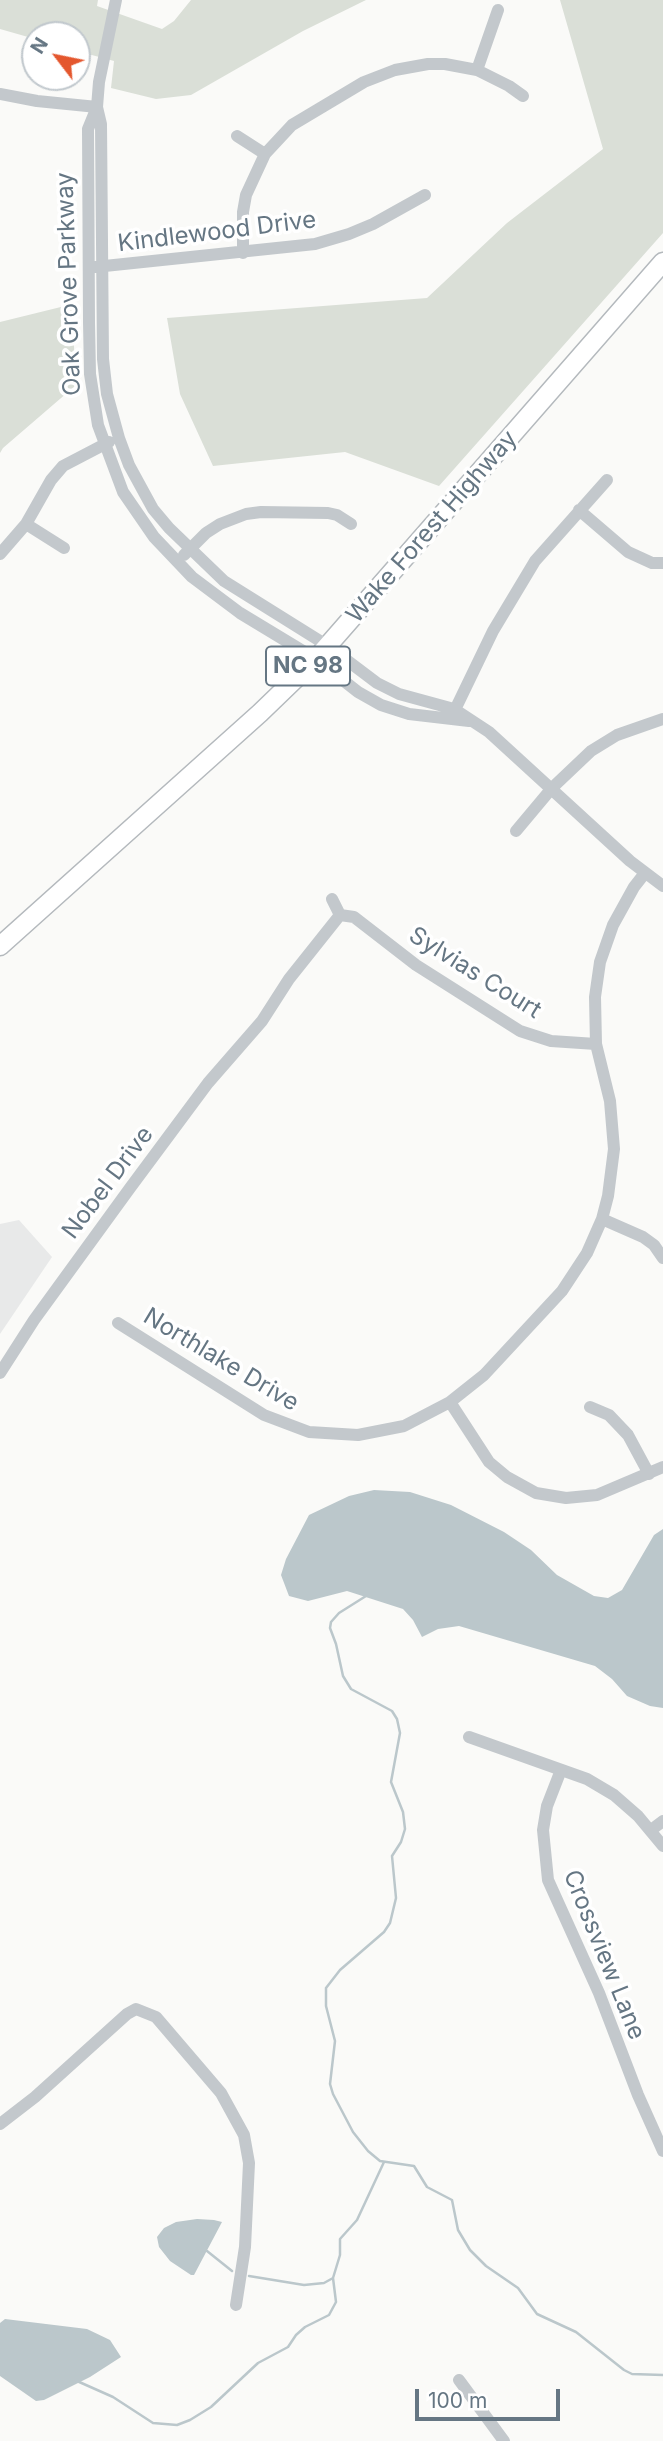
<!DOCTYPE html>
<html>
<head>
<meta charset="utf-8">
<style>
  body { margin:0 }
  #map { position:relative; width:663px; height:2441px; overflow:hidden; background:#fafaf8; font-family:Inter,sans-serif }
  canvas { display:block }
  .north { position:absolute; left:21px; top:21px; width:70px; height:70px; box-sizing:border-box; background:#fff; border:2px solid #c1c8cd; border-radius:50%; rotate:302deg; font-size:19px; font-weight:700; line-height:28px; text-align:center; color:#657683 }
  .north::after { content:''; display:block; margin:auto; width:24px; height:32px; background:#e4572e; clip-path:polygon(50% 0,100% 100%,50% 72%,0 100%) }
  .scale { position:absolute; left:415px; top:2389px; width:145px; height:32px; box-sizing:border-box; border:4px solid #657683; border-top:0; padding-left:9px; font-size:21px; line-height:24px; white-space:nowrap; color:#657683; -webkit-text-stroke:5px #fff; paint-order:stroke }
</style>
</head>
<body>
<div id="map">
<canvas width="663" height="2441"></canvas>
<div class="north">N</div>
<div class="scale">100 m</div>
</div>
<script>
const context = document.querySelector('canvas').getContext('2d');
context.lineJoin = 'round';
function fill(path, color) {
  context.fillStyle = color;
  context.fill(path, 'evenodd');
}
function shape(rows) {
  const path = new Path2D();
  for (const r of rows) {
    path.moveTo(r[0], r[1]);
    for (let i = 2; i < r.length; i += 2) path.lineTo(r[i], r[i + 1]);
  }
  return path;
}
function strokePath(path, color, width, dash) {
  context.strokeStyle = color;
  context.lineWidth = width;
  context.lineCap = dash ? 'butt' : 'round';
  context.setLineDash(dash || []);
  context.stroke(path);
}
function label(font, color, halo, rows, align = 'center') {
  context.font = font + ' Inter,sans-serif';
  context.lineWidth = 7;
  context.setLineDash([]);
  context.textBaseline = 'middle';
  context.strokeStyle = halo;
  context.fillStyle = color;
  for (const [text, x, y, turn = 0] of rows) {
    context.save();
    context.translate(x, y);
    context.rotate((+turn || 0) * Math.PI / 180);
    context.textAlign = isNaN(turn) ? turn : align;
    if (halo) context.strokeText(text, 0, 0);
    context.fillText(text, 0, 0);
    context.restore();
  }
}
const built = shape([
  [19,1220,52,1257,0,1334,0,1224]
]);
const green = shape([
  [0,0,98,0,97,6,162,29,174,21,191,0,366,0,303,31,191,95,156,99,111,88,114,61,77,51,77,35,35,35,35,39,0,29],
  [560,0,663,0,663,233,439,486,345,452,213,466,180,394,167,318,427,298,507,223,603,149],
  [73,304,75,386,3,448,0,453,0,322]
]);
const water = shape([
  [374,1490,410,1492,451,1505,504,1532,531,1550,557,1575,594,1596,608,1598,622,1590,654,1535,663,1529,663,1708,650,1706,627,1696,612,1679,595,1666,459,1626,438,1629,422,1637,413,1620,403,1609,347,1591,308,1601,289,1596,281,1575,286,1559,309,1515,349,1496],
  [197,2219,214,2220,222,2222,194,2275,191,2275,170,2261,159,2247,157,2237,164,2228,176,2222],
  [5,2319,87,2329,110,2340,121,2357,90,2377,44,2400,36,2401,0,2376,0,2323]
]);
const stream = shape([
  [366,1596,339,1613,331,1622,330,1628,336,1644,343,1676,351,1689,392,1711,397,1719,400,1733,391,1782,403,1812,405,1829,401,1842,392,1856,396,1898,390,1923,384,1932,340,1970,326,1988,326,2006,335,2041,330,2084,333,2094,353,2132,368,2151,380,2161,414,2166,427,2187,452,2200,458,2230,470,2250,486,2266,518,2288,537,2314,576,2332,624,2370,632,2374,663,2375],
  [207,2251,232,2271],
  [249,2276,304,2285,324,2283,333,2278],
  [77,2381,113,2397,153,2423,177,2425,190,2420,211,2407,258,2363,288,2347,296,2335,305,2327,329,2315,336,2302,333,2278,340,2255,340,2239,357,2220,384,2162]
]);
const minor = shape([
  [116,0,99,82,97,107,88,129,89,322,90,374,98,425,123,492,154,537,192,577,240,613,316,659,358,692,381,705,409,714,469,721],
  [477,70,498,10],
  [0,94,37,101,97,107],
  [97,107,101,124,103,359,107,394,119,438,129,465,153,509,169,528,224,581,328,646,377,683,399,694,454,709,489,732,630,861,663,886],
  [237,136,265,154],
  [243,253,243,212,246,195,265,154,292,125,364,82,395,70,428,64,445,64,477,70,509,86,523,96],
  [95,267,315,244,349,234,373,224,425,195],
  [579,510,628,552,652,563,663,563],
  [26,524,64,548],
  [0,554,26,524,51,480,63,466,109,442],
  [184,555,206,533,220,524,246,514,261,512,328,513,337,515,351,524],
  [452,716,493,631,535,561,607,480],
  [516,831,552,788,591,751,617,735,663,719],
  [332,899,340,915],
  [602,1219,643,1237,654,1245,663,1258],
  [118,1323,264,1415,309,1432,358,1435,404,1426,450,1402,484,1375,562,1291,587,1253,602,1219,608,1196,614,1149,610,1101,596,1044,595,997,600,962,613,925,634,887,645,873],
  [0,1373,34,1320,130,1188,208,1083,262,1021,289,979,340,915,354,917,416,965,520,1031,551,1041,596,1044],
  [450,1402,489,1462,507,1477,536,1493,566,1498,597,1495,663,1467],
  [590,1407,609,1415,628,1435,649,1474],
  [469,1737,587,1779,614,1795,638,1816,663,1846],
  [561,1770,547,1806,543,1830,548,1880,599,1993,638,2095,663,2151],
  [651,1830,663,1821],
  [0,2124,35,2097,127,2014,136,2009,156,2017,221,2093,244,2135,249,2163,245,2247,236,2305],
  [459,2380,504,2441]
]);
const highway = shape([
  [0,946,260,713,316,659,663,262]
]);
const shields = [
  [308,666,84]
];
const shieldNames = [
  ["NC 98",308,666]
];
const streetNames = [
  ["Kindlewood Drive",217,232,-7],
  ["Oak Grove Parkway",69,284,-92],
  ["Wake Forest Highway",432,527,-49],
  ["Sylvias Court",475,973,32],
  ["Nobel Drive",108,1183,-53],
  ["Northlake Drive",221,1360,31],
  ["Crossview Lane",604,1955,68]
];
fill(built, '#e8e9e9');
fill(green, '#dadfd7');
fill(water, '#bbc7cb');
strokePath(stream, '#bbc7cb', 2.5);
strokePath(highway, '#b4b9bd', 21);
strokePath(minor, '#c3c8cc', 12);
strokePath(highway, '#fff', 18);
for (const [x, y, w] of shields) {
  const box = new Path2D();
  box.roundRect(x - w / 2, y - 19.5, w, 39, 5);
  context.fillStyle = '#fff';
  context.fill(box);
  strokePath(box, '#657683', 2);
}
label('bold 23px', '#657683', null, shieldNames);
label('24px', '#657683', '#fff', streetNames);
</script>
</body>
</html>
